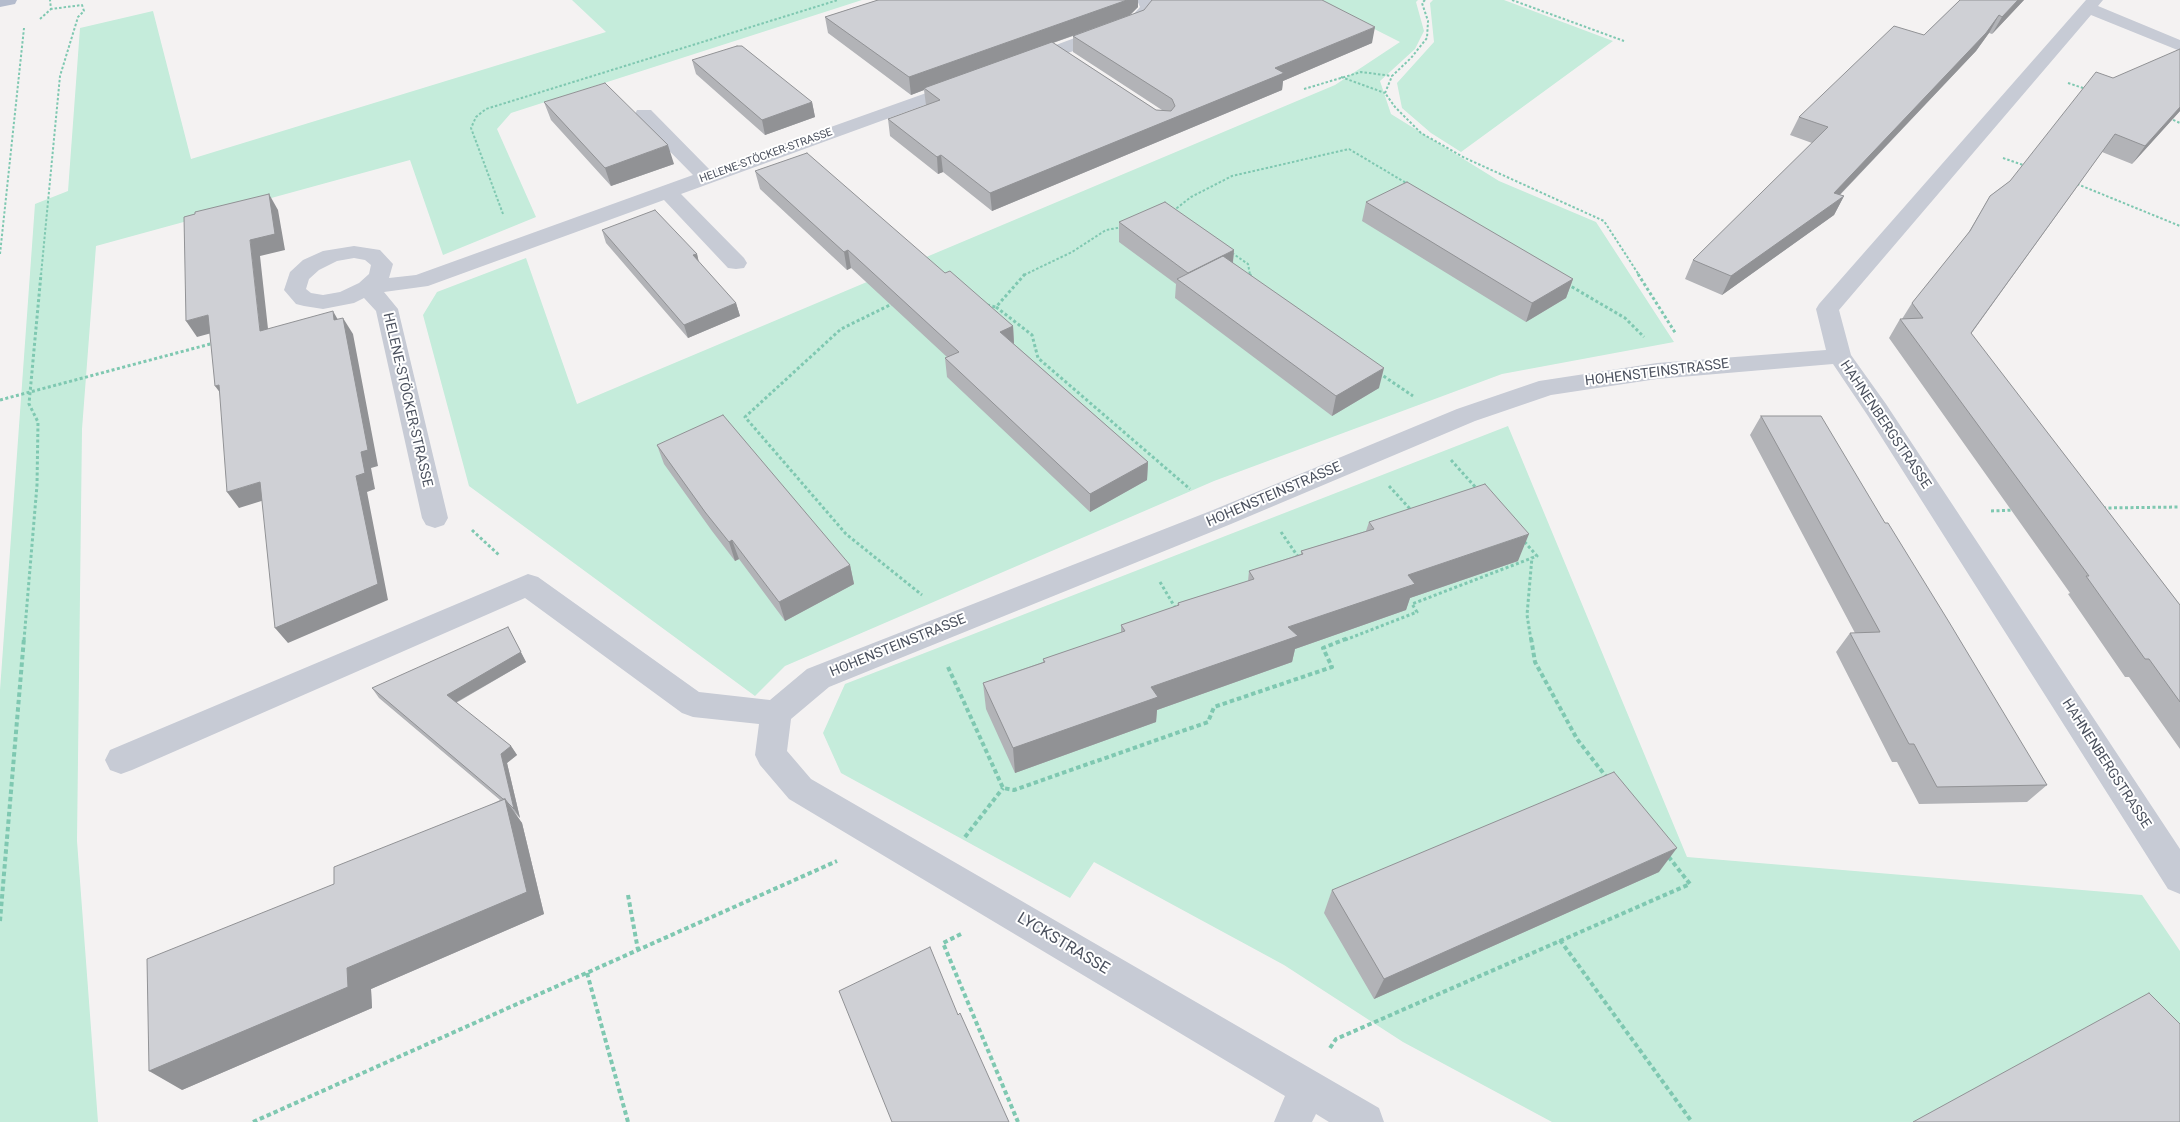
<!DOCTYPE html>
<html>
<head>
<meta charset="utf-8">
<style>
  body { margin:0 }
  canvas { display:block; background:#f4f2f2 }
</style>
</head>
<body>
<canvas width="2180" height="1122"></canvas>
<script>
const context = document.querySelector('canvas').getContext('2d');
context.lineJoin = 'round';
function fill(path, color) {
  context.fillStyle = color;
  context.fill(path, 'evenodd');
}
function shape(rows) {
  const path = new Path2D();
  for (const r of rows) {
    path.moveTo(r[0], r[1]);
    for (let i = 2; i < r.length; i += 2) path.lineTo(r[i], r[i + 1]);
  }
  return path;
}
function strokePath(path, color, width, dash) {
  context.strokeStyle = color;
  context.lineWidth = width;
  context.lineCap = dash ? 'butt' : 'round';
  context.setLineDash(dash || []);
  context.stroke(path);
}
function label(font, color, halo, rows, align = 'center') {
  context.font = font + ' Roboto,sans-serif';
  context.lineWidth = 4;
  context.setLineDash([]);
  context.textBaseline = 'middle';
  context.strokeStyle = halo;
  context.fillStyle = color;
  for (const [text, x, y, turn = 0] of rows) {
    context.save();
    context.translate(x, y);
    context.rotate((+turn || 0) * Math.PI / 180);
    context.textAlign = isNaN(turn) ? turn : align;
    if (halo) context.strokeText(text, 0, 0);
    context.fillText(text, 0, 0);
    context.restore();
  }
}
const green = shape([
  [572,0,862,0,511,113,497,129,536,217,443,255,410,160,96,246,82,429,77,841,98,1122,0,1122,0,690,35,204,68,191,80,28,153,11,191,159,606,32],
  [1317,0,1418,0,1416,2,1424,31,1415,49,1380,81,1391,114,1499,181,1596,222,1674,342,1502,374,1214,481,785,666,755,696,469,486,423,315,437,292,526,258,577,404,1335,85,1400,42],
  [1433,0,1504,0,1613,41,1461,152,1431,133,1402,108,1397,83,1434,42,1430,3],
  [1508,426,1687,857,2142,895,2180,951,2180,1122,1552,1122,1403,1042,1284,965,1094,862,1070,898,841,773,823,733,845,684]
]);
const pathFar2 = shape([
  [1425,0,1422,3,1428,21,1427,38,1411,58,1392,76,1385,93,1395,107,1421,133,1465,158,1604,221,1639,275],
  [1512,0,1624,41],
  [40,19,51,9,50,0],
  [1341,77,1385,93],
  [2068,83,2086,89],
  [1304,89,1361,72,1392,76],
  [2169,118,2180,123],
  [2003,158,2026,166],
  [2077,184,2180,226],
  [1176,213,1177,208,1191,197,1232,176,1349,149,1428,196],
  [503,214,471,128,476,117,486,109,838,0],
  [1232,253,1248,264,1250,275],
  [0,254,24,28],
  [41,275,60,76,78,17,84,11,82,5,51,9],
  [1024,275,1072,252,1106,230,1123,227]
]);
const pathFar1 = shape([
  [1025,274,996,307,1032,335,1038,358,1190,489],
  [1250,274,1251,278],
  [1638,274,1676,334],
  [1567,284,1625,318,1644,337],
  [894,303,841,329,745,417,846,534,922,595],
  [987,305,996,307],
  [1379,373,1413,396],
  [0,400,214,343],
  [1451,460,1477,489],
  [1389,486,1412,511],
  [2103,508,2180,507],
  [1991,511,2014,510],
  [472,530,500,556],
  [1281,532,1299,558],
  [1160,582,1176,609],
  [24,640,37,485,38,422,29,404,41,274],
  [1345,640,1417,612,1412,604,1537,556,1523,540],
  [1531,640,1527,615,1532,557]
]);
const path = shape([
  [1531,638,1535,662,1577,739,1607,778],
  [948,667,1003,788,1014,790,1208,722,1214,707,1332,667,1323,648,1348,638],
  [965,837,1003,788],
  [628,895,638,950],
  [0,921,24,638],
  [961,934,943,943,1018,1122],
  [1560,940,1692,1122],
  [587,973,628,1122],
  [1330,1048,1336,1039,1690,884,1668,856],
  [253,1122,837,861]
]);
const minor = shape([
  [1137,0,1153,0,1157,7,1143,25,1033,66,1021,66,1018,62,1021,58,1131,17,1140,7,1137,0],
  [2086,0,2103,0,2098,6,2180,40,2180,51,2091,15,1839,310,1851,355,1886,404,2180,849,2180,894,2168,889,1868,416,1833,364,1657,379,1551,395,1475,421,1231,524,829,687,791,719,787,751,811,779,1379,1108,1384,1122,1329,1122,1316,1114,1312,1122,1274,1122,1285,1096,789,799,760,765,755,755,759,724,693,717,682,713,525,598,132,770,121,774,110,770,105,760,110,750,528,574,538,577,699,692,770,700,807,669,1213,510,1457,409,1539,381,1657,363,1826,350,1816,309,1819,304,2086,0],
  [960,81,966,82,969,86,966,90,681,194,744,258,747,263,744,268,736,269,728,268,664,200,428,286,384,292,398,309,448,518,444,525,435,528,426,525,422,518,376,311,364,298,354,303,323,309,304,306,296,304,284,290,290,272,303,260,323,251,354,246,380,250,393,264,389,278,416,275,693,175,637,118,635,114,637,110,651,110,710,170,960,81],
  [354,258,365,260,371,265,369,274,359,283,340,292,323,295,311,293,306,289,309,279,319,270,337,261,354,258]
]);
const major = shape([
  [0,0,17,0,15,4,0,7,0,0]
]);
const wall = shape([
  [878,0,1138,0,1138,7,1130,15,1372,43,1283,81,1282,90,992,211,943,172,938,174,890,136,888,119,926,105,924,90,911,95,828,33,825,17],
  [1073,36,1073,52,1162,110,1156,110,1053,43],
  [1960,0,2024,0,1992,34,1989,33,1976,51,1840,195,1844,196,1834,215,1722,295,1685,279,1693,260,1812,143,1790,135,1799,117,1924,35],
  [692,60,812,102,815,117,765,135,696,74],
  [2113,78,2180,111,2132,164,2102,152,1971,334,2180,605,2180,749,2129,677,2125,677,2068,594,2070,593,1889,338,1900,319,1902,319,1912,303,1967,235,1990,196,2010,181],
  [544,102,674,164,611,186,551,120],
  [755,171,945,273,1013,326,1014,344,1148,462,1147,480,1090,512,947,377,945,358,947,357,851,268,847,270,760,189],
  [1366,202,1573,279,1566,298,1526,322,1362,221],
  [1119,222,1234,250,1233,263,1379,388,1332,416,1175,298,1176,284,1119,242],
  [602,230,697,254,699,263,736,303,740,316,688,338,606,243],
  [1761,416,1885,523,2047,785,2027,802,1919,804,1897,762,1892,762,1836,652,1850,633,1855,633,1750,435],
  [657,445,850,565,854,584,785,621,739,559,735,561,712,531,664,464],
  [1369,522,1518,561,1410,598,1406,610,1295,649,1292,662,1157,710,1156,722,1015,773,986,709,983,683,1043,662,1043,659,1121,633,1121,625,1177,606,1178,603,1248,581,1249,571,1301,554,1301,551,1366,531],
  [513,637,526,662,456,703,511,746,517,755,507,763,520,818,514,812,522,823,544,914,371,989,372,1008,182,1090,334,884,500,800,379,698,372,688],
  [1659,872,1374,999,1324,913,1332,890]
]);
const shadedWall = shape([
  [1127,0,1138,0,1138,7,1130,15,925,89,924,88,924,90,911,95,909,77],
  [2018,0,2024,0,1992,34,2002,17],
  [1999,15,1989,33,1976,51,1827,208,1844,196,1834,215,1722,295,1731,276,1834,193],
  [1375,27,1372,43,1283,81,1282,90,992,211,990,193,1275,68],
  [812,102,815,117,765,135,762,120],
  [2180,107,2180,111,2132,164,2145,146],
  [2115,134,2102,152,1957,352,1971,333],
  [668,145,674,164,611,186,605,168],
  [941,155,943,172,938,174,937,157],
  [269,194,278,210,285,250,260,256,270,347,260,331,250,240],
  [848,250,851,268,847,270,844,252],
  [1234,250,1232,270,1188,273],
  [697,254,700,267,693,255],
  [1573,279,1566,298,1526,322,1532,303],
  [736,303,740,316,688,338,684,325],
  [333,311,342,327,334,320],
  [208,315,219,331,197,337,186,321],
  [343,318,353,334,378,466,371,468,375,489,367,492,388,600,288,643,275,628,356,476],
  [1013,326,1014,344,1000,332],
  [1384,368,1379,388,1332,416,1336,396],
  [219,385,227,402,215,386],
  [1148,462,1147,480,1090,512,1090,494],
  [260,482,271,498,239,508,227,492],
  [1529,534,1518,561,1410,598,1406,610,1295,649,1292,662,1157,710,1156,722,1015,773,1013,748,1408,575],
  [732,540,739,559,735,561,729,542],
  [850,565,854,584,785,621,779,602],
  [508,627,526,662,453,704,447,695],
  [511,746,517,755,507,763,520,818,514,809,501,754],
  [505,799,522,823,544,914,371,989,372,1008,182,1090,149,1071,347,968],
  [1677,848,1659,872,1374,999,1384,979]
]);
const building = shape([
  [878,0,1127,0,909,77,825,17,878,0],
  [1152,0,1322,0,1375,27,1275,68,1284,73,990,193,941,155,937,157,888,119,940,100,924,88,1052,42,1156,110,1171,111,1175,106,1172,99,1073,36,1144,10,1152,0],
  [1960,0,2018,0,2002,17,1999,15,1986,33,1834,193,1844,196,1731,276,1693,260,1828,127,1799,117,1894,26,1924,35,1960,0],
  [737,46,742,46,812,102,762,120,692,60,737,46],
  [2180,49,2180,107,2145,146,2115,134,1971,333,2180,605,2180,702,2149,659,2145,659,2086,576,2089,576,1900,319,1923,318,1912,303,1970,231,1990,196,2010,181,2096,72,2113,78,2180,49],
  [605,83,668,145,605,168,544,102,605,83],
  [807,153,945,273,950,271,1013,326,1000,332,1148,462,1090,494,945,358,959,352,848,250,844,252,755,171,807,153],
  [1407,182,1573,279,1532,303,1366,202,1407,182],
  [269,194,275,234,250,240,260,331,333,311,334,320,343,318,368,450,361,452,365,473,356,476,378,584,275,628,260,482,227,492,219,385,215,386,208,315,186,321,184,217,195,214,195,212,269,194],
  [1165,202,1234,250,1188,273,1119,222,1165,202],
  [655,210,697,254,693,255,736,303,684,325,602,230,655,210],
  [1223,256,1384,368,1336,396,1177,279,1223,256],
  [723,415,850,565,779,602,732,540,729,542,705,512,657,445,723,415],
  [1761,416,1821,416,1885,523,1888,523,1949,622,2047,785,1937,787,1914,744,1909,744,1850,633,1880,632,1761,416],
  [1485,484,1529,534,1408,575,1415,584,1288,627,1298,636,1151,687,1158,697,1013,748,983,683,1045,662,1043,659,1125,631,1121,625,1179,605,1178,603,1254,579,1249,571,1303,554,1301,551,1374,529,1369,522,1485,484],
  [508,627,521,652,447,695,511,746,501,754,514,809,508,803,505,799,503,799,372,688,508,627],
  [1614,772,1677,848,1384,979,1332,890,1614,772],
  [505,799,527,892,347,968,348,987,149,1071,147,959,334,884,334,867,505,799],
  [930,947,958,1015,960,1013,1009,1122,892,1122,839,991,930,947],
  [2149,993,2180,1024,2180,1122,1913,1122,2149,993]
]);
const farStreetnames = [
  ["HELENE-STÖCKER-STRASSE",766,156,-20]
];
const streetNames = [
  ["HOHENSTEINSTRASSE",1657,373,-7],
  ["HELENE-STÖCKER-STRASSE",407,400,77],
  ["HAHNENBERGSTRASSE",1885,425,56],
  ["HOHENSTEINSTRASSE",1274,495,-23],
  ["HOHENSTEINSTRASSE",898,646,-22],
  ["HAHNENBERGSTRASSE",2106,764,57]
];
const nearStreetnames = [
  ["LYCKSTRASSE",1063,944,31]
];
fill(green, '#c5ecdb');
strokePath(pathFar2, '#7fc8b1', 2, [2.5, 2]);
strokePath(pathFar1, '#7fc8b1', 3, [3, 2.5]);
strokePath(path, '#7fc8b1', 4, [4.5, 3]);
fill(minor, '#c7cbd5');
fill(major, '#b4bccd');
fill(wall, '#b2b3b7');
fill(shadedWall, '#919295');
fill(building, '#cfd0d5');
strokePath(building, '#919295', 1);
label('11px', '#4b515e', '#fff', farStreetnames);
label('14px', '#4b515e', '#fff', streetNames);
label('16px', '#4b515e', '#fff', nearStreetnames);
</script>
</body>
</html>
